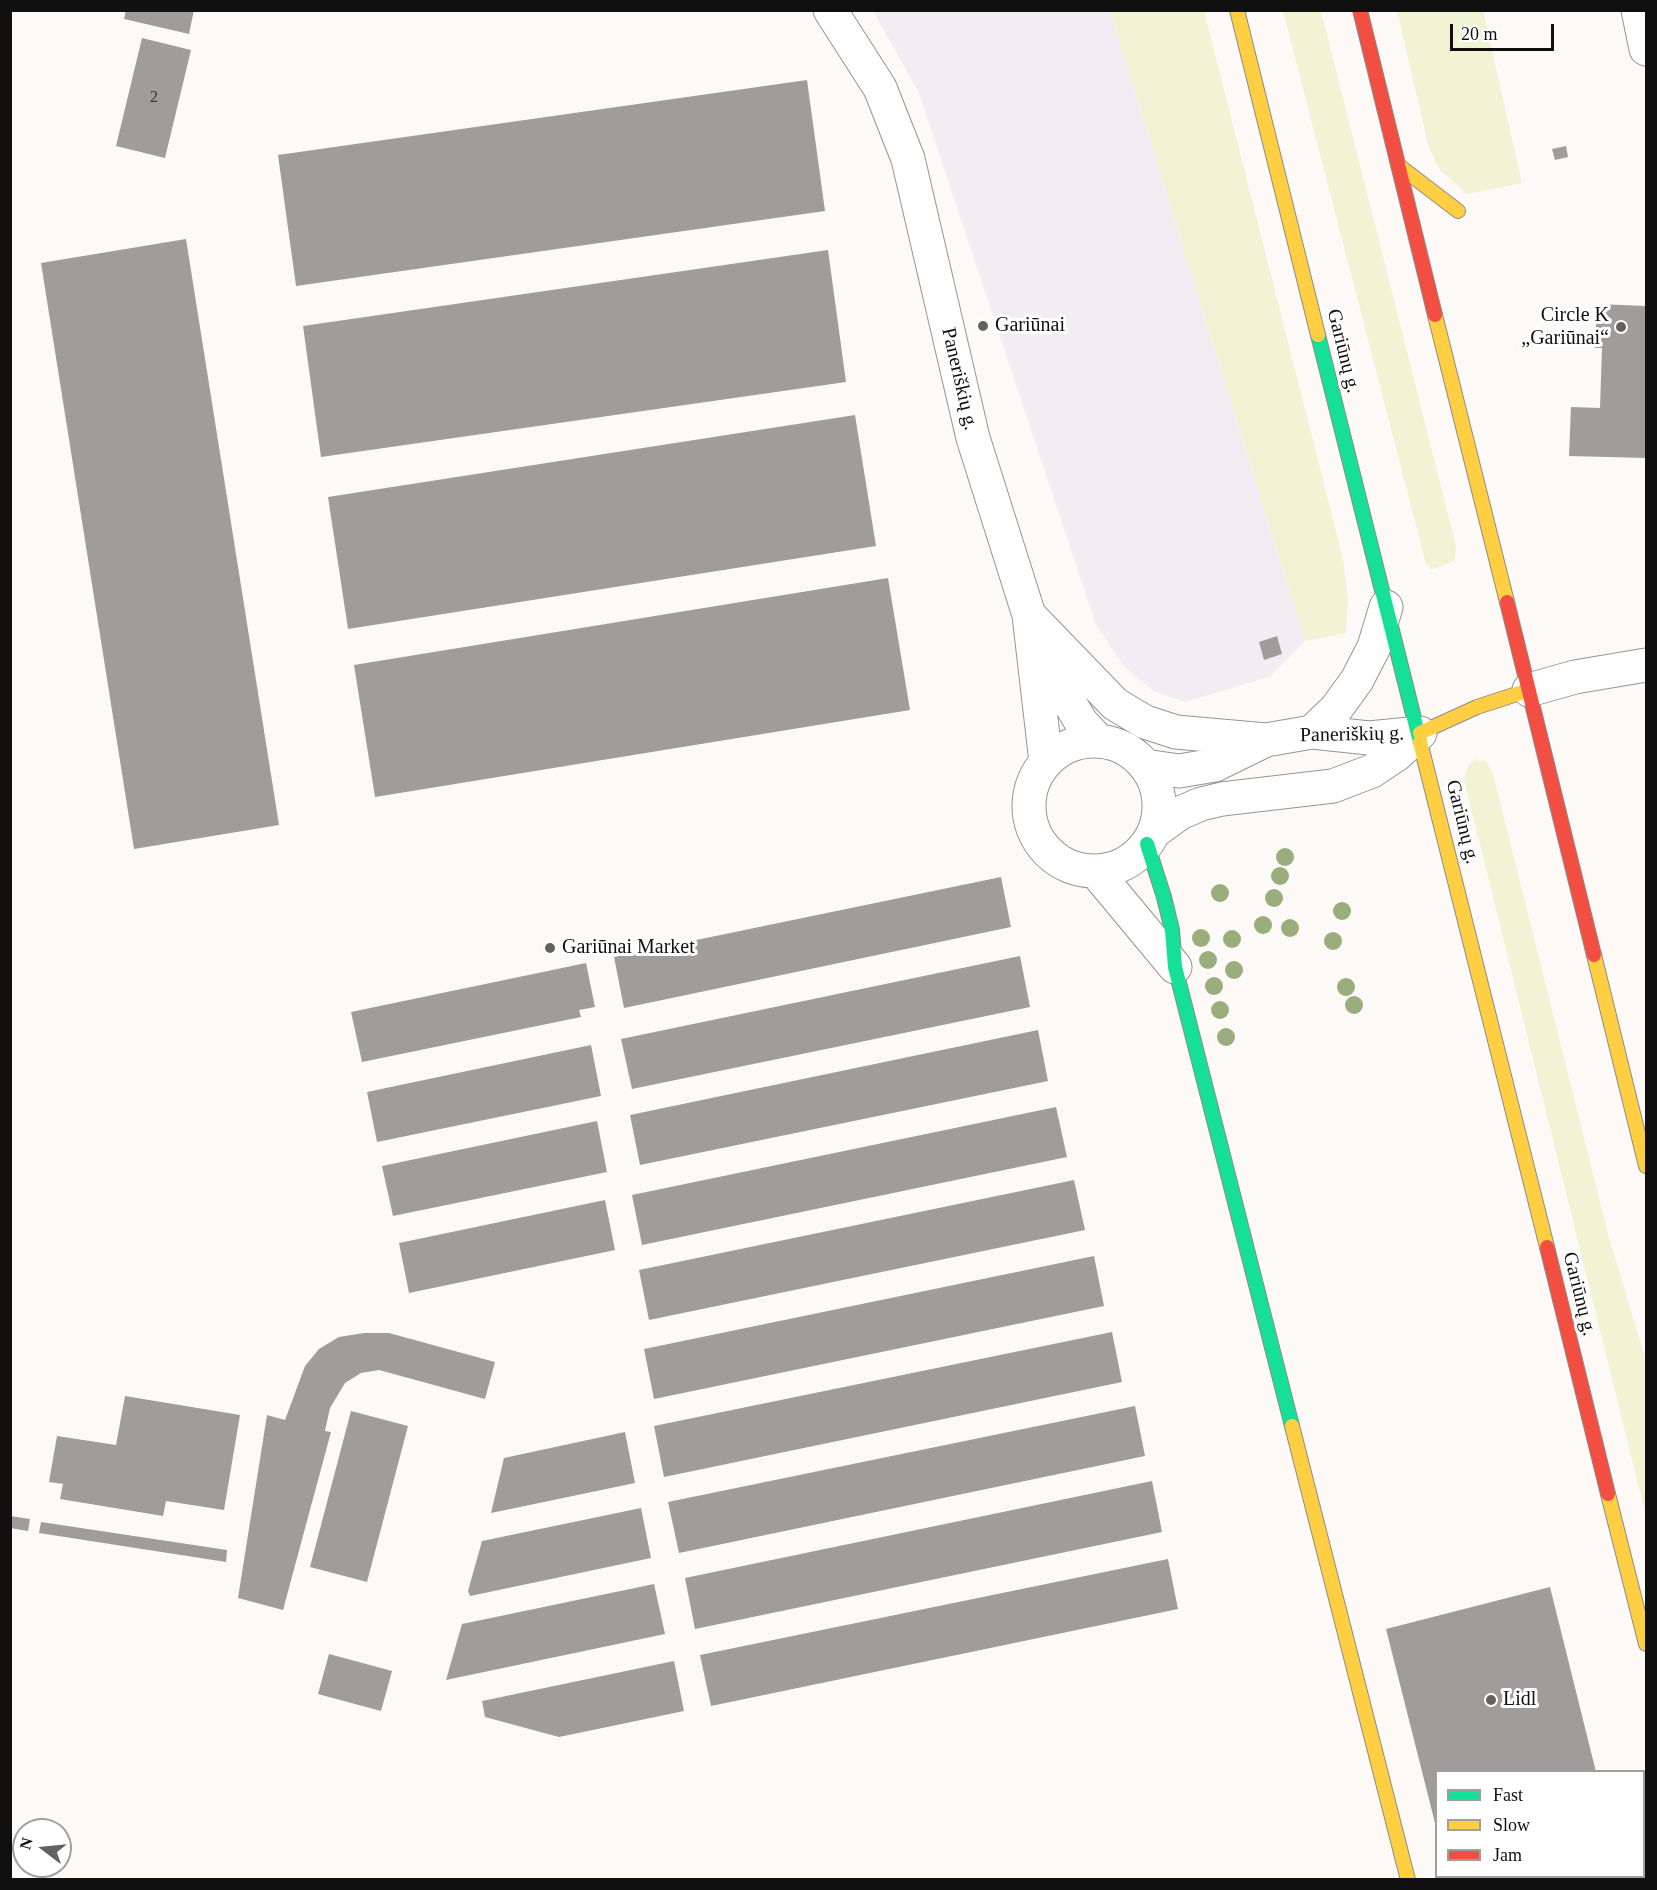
<!DOCTYPE html>
<html>
<head>
<meta charset="utf-8">
<style>
  body { margin:0 }
  #map { position:relative; width:1657px; height:1890px; overflow:hidden; background:#fcf9f7; font-family:"Times New Roman",serif }
  canvas { display:block }
  .frame { position:absolute; inset:0; border:12px solid #101010; pointer-events:none }
  .legend { position:absolute; left:1435px; top:1770px; width:210px; height:108px; box-sizing:border-box; background:#fff; border:2px solid #9f9f9f; margin:0; padding:8px 10px; list-style:none; font-size:18px; color:#101010 }
  .legend li { display:flex; align-items:center; gap:12px; height:30px }
  .legend b { width:30px; border:2px solid #9f9f9f }
  .north { position:absolute; left:12px; top:1818px; width:60px; height:60px; box-sizing:border-box; background:#fff; border:2px solid #9f9f9f; border-radius:50%; rotate:286deg; font-size:16px; font-weight:700; line-height:24px; text-align:center; color:#101010 }
  .north::after { content:''; display:block; margin:auto; width:21px; height:27px; background:#636261; clip-path:polygon(50% 0,100% 100%,50% 72%,0 100%) }
  .scale { position:absolute; left:1450px; top:24px; width:104px; height:27px; box-sizing:border-box; border:3px solid #101010; border-top:0; padding-left:8px; font-size:18px; line-height:21px; white-space:nowrap; color:#101010; -webkit-text-stroke:4px #fff; paint-order:stroke }
</style>
</head>
<body>
<div id="map">
<canvas width="1657" height="1890"></canvas>
<div class="frame"></div>
<ul class="legend">
<li><b style="height:8px;background:#16e098"></b>Fast</li>
<li><b style="height:8px;background:#ffcf43"></b>Slow</li>
<li><b style="height:8px;background:#f24e42"></b>Jam</li>
</ul>
<div class="north">N</div>
<div class="scale">20 m</div>
</div>
<script>
const context = document.querySelector('canvas').getContext('2d');
context.lineJoin = 'round';
function fill(path, color) {
  context.fillStyle = color;
  context.fill(path, 'evenodd');
}
function shape(rows) {
  const path = new Path2D();
  for (const r of rows) {
    if (r.length === 3) {
      path.moveTo(r[0] + r[2], r[1]);
      path.arc(r[0], r[1], r[2], 0, 2 * Math.PI);
      continue;
    }
    path.moveTo(r[0], r[1]);
    for (let i = 2; i < r.length; i += 2) path.lineTo(r[i], r[i + 1]);
  }
  return path;
}
function strokePath(path, color, width, dash) {
  context.strokeStyle = color;
  context.lineWidth = width;
  context.lineCap = dash ? 'butt' : 'round';
  context.setLineDash(dash || []);
  context.stroke(path);
}
function label(font, color, halo, rows, align = 'center') {
  context.font = font + ' "Times New Roman",serif';
  context.lineWidth = 6;
  context.setLineDash([]);
  context.textBaseline = 'middle';
  context.strokeStyle = halo;
  context.fillStyle = color;
  for (const [text, x, y, turn = 0] of rows) {
    context.save();
    context.translate(x, y);
    context.rotate((+turn || 0) * Math.PI / 180);
    context.textAlign = isNaN(turn) ? turn : align;
    if (halo) context.strokeText(text, 0, 0);
    context.fillText(text, 0, 0);
    context.restore();
  }
}
const industrial = shape([
  [873,11,1110,11,1305,641,1269,677,1185,702,1153,691,1123,665,1096,625,919,93]
]);
const green = shape([
  [1110,11,1204,11,1343,559,1348,601,1346,633,1305,641],
  [1283,11,1321,11,1456,546,1455,560,1431,570,1426,564],
  [1397,11,1483,11,1522,183,1467,194,1440,170,1429,148],
  [1475,759,1486,761,1492,770,1608,1234,1646,1361,1646,1516,1467,792,1464,779,1468,766]
]);
const building = shape([
  [126,10,194,10,189,34,124,19],
  [142,38,191,50,165,158,116,146],
  [807,80,825,211,296,286,278,155],
  [1566,146,1568,157,1555,160,1552,149],
  [186,239,279,825,134,849,41,263],
  [828,250,846,382,321,457,303,326],
  [1597,304,1646,306,1646,458,1569,456,1571,407,1600,408,1602,348,1595,348],
  [855,415,876,546,348,629,328,497],
  [888,578,910,710,375,797,354,665],
  [1277,636,1282,654,1264,660,1259,642],
  [1001,877,1011,927,624,1008,614,957],
  [1020,956,1030,1007,632,1089,621,1039],
  [586,963,595,1007,579,1010,581,1017,362,1062,351,1012],
  [1038,1030,1048,1081,640,1165,630,1115],
  [591,1045,601,1096,377,1142,367,1092],
  [1056,1107,1067,1157,642,1245,632,1195],
  [597,1121,607,1172,393,1216,382,1166],
  [1074,1180,1085,1230,649,1320,639,1270],
  [605,1200,615,1250,409,1293,399,1243],
  [1094,1256,1104,1306,654,1399,644,1349],
  [1112,1332,1122,1382,664,1477,654,1426],
  [364,1333,389,1333,495,1362,485,1399,379,1370,361,1373,345,1383,330,1408,325,1431,331,1432,283,1610,238,1598,267,1415,285,1420,305,1366,319,1349,339,1337],
  [125,1396,240,1415,224,1510,166,1501,163,1516,60,1499,63,1484,49,1482,57,1436,116,1445],
  [1135,1406,1145,1456,679,1553,668,1502],
  [351,1411,408,1426,367,1582,310,1567],
  [625,1432,635,1483,491,1513,504,1458],
  [1152,1481,1162,1532,695,1629,685,1578],
  [641,1508,651,1558,470,1596,468,1591,482,1541],
  [10,1516,30,1519,28,1531,10,1528],
  [41,1522,227,1550,226,1562,39,1533],
  [1168,1559,1178,1609,711,1706,700,1655],
  [654,1584,665,1634,446,1680,462,1624],
  [1550,1587,1596,1772,1436,1772,1436,1827,1386,1629],
  [329,1654,392,1671,381,1711,318,1694],
  [674,1661,684,1711,559,1737,485,1717,482,1701],
  [1448,1876,1623,1876,1623,1880,1449,1880]
]);
const street = shape([
  [830,10,880,88,908,159,973,438,1029,615,1046,762],
  [1638,10,1646,49],
  [1029,615,1115,704,1145,722,1176,732,1266,740],
  [1041,641,1065,695,1081,722,1099,741],
  [1529,690,1575,677,1646,665],
  [1312,732,1336,709,1357,680,1374,647,1386,607],
  [1094,806,65],
  [1145,766,1179,771,1215,765,1266,740,1312,732,1369,738,1420,733],
  [1155,831,1180,813,1201,804,1222,799,1333,786,1372,771,1396,755,1420,733],
  [1096,872,1175,967]
]);
const fast = shape([
  [1318,335,1420,742],
  [1147,844,1164,897,1172,930,1175,967,1292,1426]
]);
const slow = shape([
  [1237,10,1318,335],
  [1398,165,1458,211],
  [1435,315,1507,602],
  [1420,733,1477,707,1529,690],
  [1420,742,1547,1247],
  [1594,955,1646,1166],
  [1292,1426,1408,1880],
  [1608,1494,1646,1644]
]);
const jam = shape([
  [1360,10,1435,315],
  [1507,602,1594,955],
  [1547,1247,1608,1494]
]);
const trees = [
  [1285,857],
  [1280,876],
  [1220,893],
  [1274,898],
  [1342,911],
  [1263,925],
  [1290,928],
  [1201,938],
  [1232,939],
  [1333,941],
  [1208,960],
  [1234,970],
  [1214,986],
  [1346,987],
  [1354,1005],
  [1220,1010],
  [1226,1037]
];
const markers = [
  [983,326,6,"#636261"],
  [1621,327,6,"#636261"],
  [550,948,6,"#636261"],
  [1491,1700,6,"#636261"]
];
const numberNames = [
  ["2",154,98]
];
const poiNames = [
  ["Circle K",1609,316,"right"],
  ["„Gariūnai“",1609,339,"right"],
  ["Gariūnai",995,326],
  ["Gariūnai Market",562,948],
  ["Lidl",1503,1700]
];
const streetNames = [
  ["Gariūnų g.",1343,351,76],
  ["Paneriškių g.",959,379,77],
  ["Paneriškių g.",1352,735,-1],
  ["Gariūnų g.",1462,822,76],
  ["Gariūnų g.",1579,1294,76]
];
fill(industrial, '#f2edf3');
fill(green, '#f0f4d4');
fill(building, '#a09c9b');
strokePath(street, '#969594', 35);
strokePath(fast, '#8d8c8b', 16);
strokePath(slow, '#8d8c8b', 16);
strokePath(jam, '#8d8c8b', 16);
strokePath(street, '#fffefe', 33);
strokePath(fast, '#16e098', 14);
strokePath(slow, '#ffcf43', 14);
strokePath(jam, '#f24e42', 14);
context.fillStyle = '#99ae7c';
for (const [x, y] of trees) {
  context.beginPath();
  context.arc(x, y, 9, 0, 2 * Math.PI);
  context.fill();
}
for (const [x, y, r, color] of markers) {
  const dot = new Path2D();
  dot.arc(x, y, r, 0, 2 * Math.PI);
  context.fillStyle = color;
  context.fill(dot);
  strokePath(dot, '#fff', 2);
}
label('16px', '#343333', null, numberNames);
label('20px', '#101010', '#fff', poiNames, 'left');
label('20px', '#101010', '#fff', streetNames);
</script>
</body>
</html>
